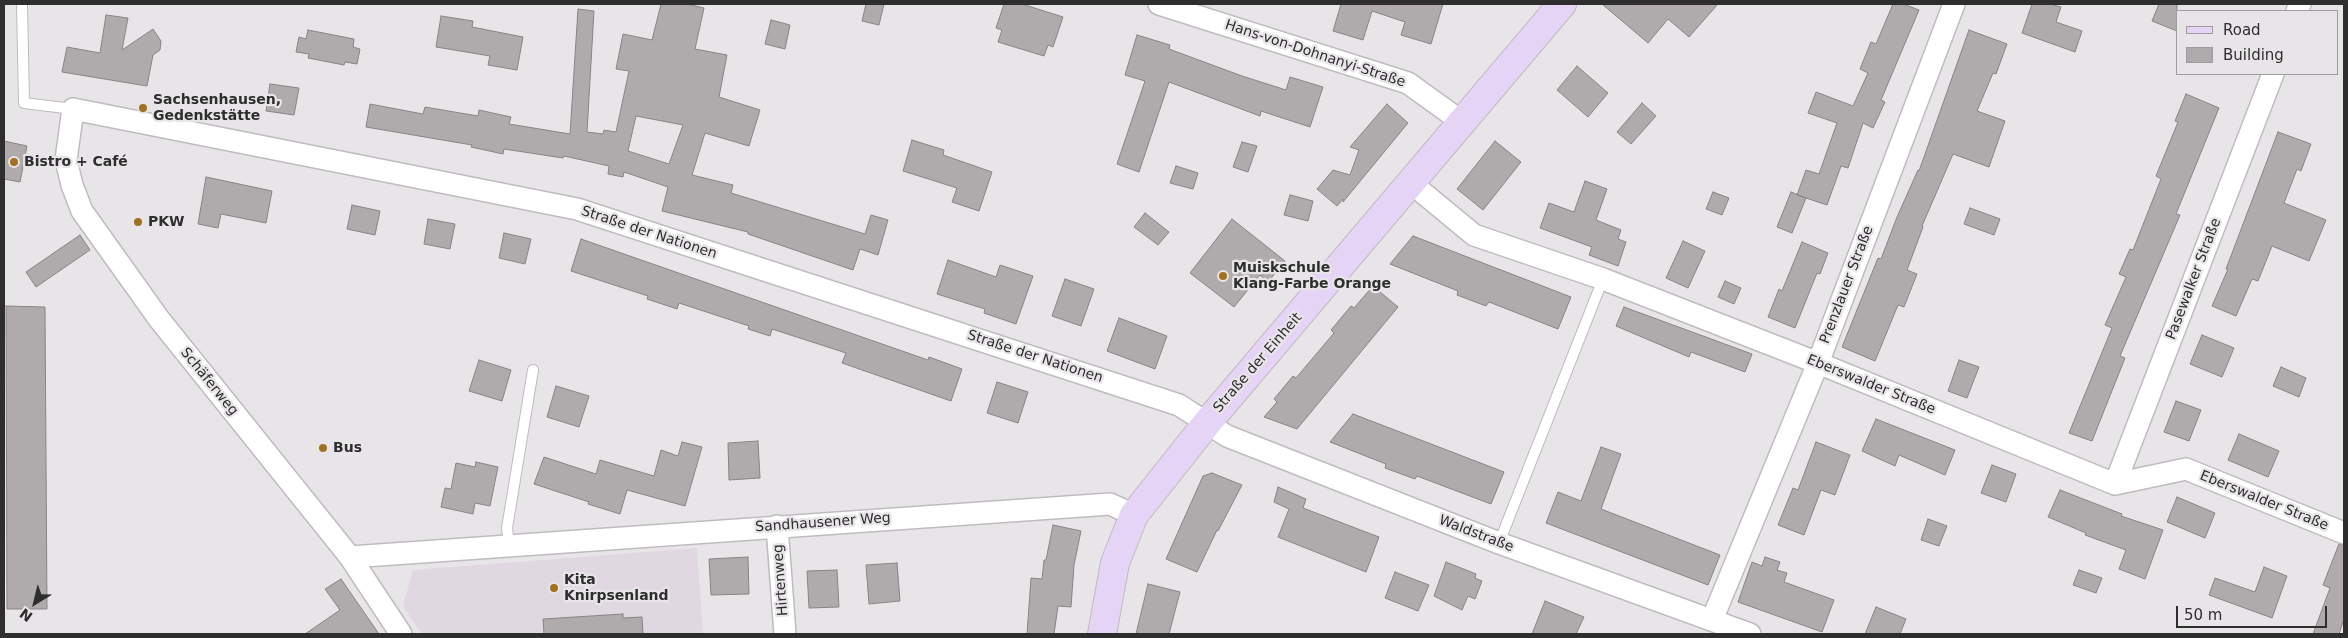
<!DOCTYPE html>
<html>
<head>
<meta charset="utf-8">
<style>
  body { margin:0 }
  #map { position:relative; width:2348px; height:638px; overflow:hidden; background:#e8e5e8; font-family:"DejaVu Sans",sans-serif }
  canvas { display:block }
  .frame { position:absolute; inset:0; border:5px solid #2f2e2f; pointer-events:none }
  .legend { position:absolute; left:2176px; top:10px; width:162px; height:65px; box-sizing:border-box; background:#e8e5e8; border:1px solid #9e9c9e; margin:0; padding:6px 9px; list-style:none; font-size:15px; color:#2f2e2f }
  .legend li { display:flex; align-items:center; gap:10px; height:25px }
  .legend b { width:25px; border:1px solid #9e9c9e }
  .north { position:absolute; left:10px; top:578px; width:50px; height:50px; -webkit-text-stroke:4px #e8e5e8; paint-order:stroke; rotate:216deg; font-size:14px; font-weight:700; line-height:20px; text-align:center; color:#2f2e2f }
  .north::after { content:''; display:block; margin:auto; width:18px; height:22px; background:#2f2e2f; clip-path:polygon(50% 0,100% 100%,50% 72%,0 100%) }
  .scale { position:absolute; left:2176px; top:606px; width:151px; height:22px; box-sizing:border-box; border:2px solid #2f2e2f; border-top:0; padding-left:6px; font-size:15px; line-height:18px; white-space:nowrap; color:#2f2e2f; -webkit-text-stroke:4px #e8e5e8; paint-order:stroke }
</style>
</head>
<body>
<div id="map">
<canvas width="2348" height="638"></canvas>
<div class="frame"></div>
<ul class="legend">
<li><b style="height:6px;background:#e5d4f6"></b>Road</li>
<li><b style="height:14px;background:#afabad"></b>Building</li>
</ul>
<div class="north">N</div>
<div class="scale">50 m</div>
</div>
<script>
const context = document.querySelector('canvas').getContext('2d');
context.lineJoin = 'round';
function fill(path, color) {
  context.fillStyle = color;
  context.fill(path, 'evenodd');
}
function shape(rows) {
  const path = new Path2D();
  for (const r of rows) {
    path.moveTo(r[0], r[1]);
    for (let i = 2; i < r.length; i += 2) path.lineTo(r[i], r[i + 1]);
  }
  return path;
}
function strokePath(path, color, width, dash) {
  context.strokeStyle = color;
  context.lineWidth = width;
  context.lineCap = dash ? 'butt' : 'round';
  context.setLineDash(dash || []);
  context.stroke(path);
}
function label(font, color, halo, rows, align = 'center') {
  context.font = font + ' "DejaVu Sans",sans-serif';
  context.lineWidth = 4.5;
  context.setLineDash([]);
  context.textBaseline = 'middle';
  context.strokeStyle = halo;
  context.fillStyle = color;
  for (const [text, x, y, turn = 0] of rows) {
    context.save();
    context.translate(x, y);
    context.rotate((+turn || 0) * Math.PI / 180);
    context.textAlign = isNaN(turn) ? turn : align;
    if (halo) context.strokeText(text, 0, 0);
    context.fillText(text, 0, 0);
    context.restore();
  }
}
const built = shape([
  [697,548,703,634,422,634,403,606,413,570]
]);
const building = shape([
  [661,4,687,4,704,8,695,49,727,55,719,97,760,110,749,146,705,133,692,175,733,185,731,193,865,234,871,215,888,220,878,255,860,249,853,270,748,234,748,232,662,211,668,187,624,172,623,177,608,174,609,166,564,156,563,158,504,149,503,154,471,147,472,145,366,127,370,104,423,114,425,107,478,116,479,110,511,117,509,124,570,134,578,9,594,11,587,132,603,134,604,130,616,132,629,71,616,69,623,34,652,40,661,4],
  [636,116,683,125,669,164,628,151,636,116],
  [866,4,884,4,879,25,862,21,866,4],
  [1004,4,1022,4,1063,17,1053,47,1048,45,1044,56,998,42,1002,30,996,28,1004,4],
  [1341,4,1443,4,1431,44,1401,35,1405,22,1372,11,1363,40,1333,31,1341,4],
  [1602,4,1718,4,1689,37,1668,19,1648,43,1602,4],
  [1893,4,1903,4,1919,10,1881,100,1885,102,1873,128,1863,123,1848,168,1841,166,1827,205,1797,195,1806,170,1819,174,1837,123,1808,113,1816,92,1853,106,1868,73,1860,69,1871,42,1876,44,1893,4],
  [2032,4,2050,4,2061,7,2056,22,2082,31,2075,52,2022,33,2032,4],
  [2159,4,2177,4,2177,31,2152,21,2159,4],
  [106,15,128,18,122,50,153,29,161,41,160,50,153,55,147,86,62,72,67,47,100,53,106,15],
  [441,16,473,21,472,27,523,37,517,70,488,65,490,56,436,47,441,16],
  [771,20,790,25,785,49,765,44,771,20],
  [308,30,354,39,353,47,360,49,357,64,345,62,344,65,308,58,309,54,296,52,299,37,306,39,308,30],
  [1969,30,2007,44,1996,74,1993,73,1977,111,2005,121,1989,167,1953,154,1922,226,1923,227,1907,270,1917,274,1904,307,1898,305,1875,361,1842,347,1878,258,1881,259,1897,217,1918,170,1919,171,1969,30],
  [1137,35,1170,45,1169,49,1242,76,1286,90,1290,77,1323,87,1310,127,1261,111,1260,116,1169,82,1139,172,1117,164,1145,81,1125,75,1137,35],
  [1577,66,1608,93,1588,117,1557,90,1577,66],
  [270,84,299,88,294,115,266,111,270,84],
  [2186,94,2219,108,2176,214,2180,215,2120,356,2125,358,2092,441,2069,433,2112,328,2105,325,2126,277,2119,274,2130,249,2133,250,2161,179,2156,176,2178,122,2175,121,2186,94],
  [1642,103,1656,116,1631,144,1617,132,1642,103],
  [1387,104,1408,123,1343,202,1343,199,1337,206,1317,189,1333,170,1350,175,1359,150,1350,147,1387,104],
  [2278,132,2311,144,2301,171,2297,169,2284,203,2326,220,2309,261,2272,246,2258,281,2252,279,2236,316,2212,306,2228,269,2226,269,2278,132],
  [912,140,944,150,943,155,992,172,979,211,952,202,957,188,903,171,912,140],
  [4,141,27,146,20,182,4,179,4,141],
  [1495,141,1521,162,1483,210,1457,189,1495,141],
  [1242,142,1257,146,1248,172,1233,167,1242,142],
  [1176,166,1198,173,1193,189,1170,183,1176,166],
  [206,177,272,191,266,223,221,214,218,228,198,224,206,177],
  [1585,181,1607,189,1596,220,1621,230,1618,239,1626,242,1618,266,1589,255,1592,247,1540,228,1549,203,1574,212,1585,181],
  [1713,192,1729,198,1722,215,1706,209,1713,192],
  [1791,192,1806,198,1792,233,1777,227,1791,192],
  [1290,195,1313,201,1308,221,1284,215,1290,195],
  [352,205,380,211,375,235,347,229,352,205],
  [1970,208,2000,219,1994,235,1964,224,1970,208],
  [1145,213,1169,232,1158,245,1134,227,1145,213],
  [428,219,455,224,450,249,424,244,428,219],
  [1232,219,1285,261,1268,282,1260,275,1234,307,1190,273,1232,219],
  [504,233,531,239,525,264,499,258,504,233],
  [80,235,90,250,36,287,26,272,80,235],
  [1413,236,1571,297,1558,329,1489,302,1486,306,1457,295,1458,291,1390,264,1413,236],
  [581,239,928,360,929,357,962,369,951,401,842,363,846,353,772,329,770,336,748,329,749,326,679,303,677,309,647,299,648,296,571,271,581,239],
  [1683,241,1705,251,1688,288,1666,278,1683,241],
  [1802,242,1828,253,1820,274,1817,273,1795,328,1768,317,1779,289,1782,291,1802,242],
  [948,260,996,277,1000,265,1033,276,1016,324,984,313,985,309,937,294,948,260],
  [1065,279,1094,289,1081,326,1052,316,1065,279],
  [1725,281,1741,288,1734,304,1718,297,1725,281],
  [1373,286,1398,307,1297,429,1264,417,1277,402,1274,399,1293,376,1296,378,1334,333,1331,330,1351,306,1354,308,1373,286],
  [6,306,45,307,47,609,7,609,6,306],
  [1624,307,1752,354,1745,372,1691,352,1689,357,1616,326,1624,307],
  [1119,318,1167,336,1155,369,1107,351,1119,318],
  [2202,335,2234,348,2222,377,2190,364,2202,335],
  [479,360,511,370,502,401,469,391,479,360],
  [1959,360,1979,367,1967,398,1948,391,1959,360],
  [2281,367,2306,378,2299,397,2273,386,2281,367],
  [997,382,1028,392,1018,423,987,413,997,382],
  [556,386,589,396,579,427,547,417,556,386],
  [2176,401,2201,410,2189,441,2164,432,2176,401],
  [1353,414,1504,472,1491,504,1417,476,1415,479,1385,468,1386,464,1330,442,1353,414],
  [1876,419,1955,450,1945,475,1899,455,1895,466,1862,451,1876,419],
  [2239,434,2279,451,2268,477,2228,460,2239,434],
  [758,441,760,478,729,480,728,443,758,441],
  [682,442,702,447,685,506,627,490,620,514,588,504,589,502,534,484,544,457,596,474,600,460,654,476,661,450,678,456,682,442],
  [1816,442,1850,455,1835,495,1821,490,1804,535,1778,525,1793,488,1798,490,1816,442],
  [1601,447,1621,454,1601,509,1720,555,1708,585,1546,523,1558,492,1581,501,1601,447],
  [476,462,498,467,490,506,475,503,473,514,441,507,445,488,451,489,456,463,475,467,476,462],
  [1992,465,2016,474,2006,502,1981,493,1992,465],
  [1212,473,1242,485,1218,531,1217,530,1197,572,1166,559,1203,476,1212,473],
  [1278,487,1306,499,1303,508,1379,537,1366,572,1278,537,1289,509,1274,502,1278,487],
  [2060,490,2122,514,2121,516,2163,530,2145,579,2119,569,2126,550,2085,535,2086,533,2048,517,2060,490],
  [2177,497,2215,513,2205,538,2167,522,2177,497],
  [1928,519,1947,526,1939,546,1921,540,1928,519],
  [1053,525,1081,531,1074,565,1071,607,1058,606,1054,634,1027,634,1031,578,1042,579,1044,560,1046,560,1053,525],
  [2339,544,2344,545,2344,619,2339,634,2313,634,2330,588,2323,585,2339,544],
  [748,557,749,594,711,595,709,559,748,557],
  [1765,557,1780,562,1777,570,1787,573,1784,582,1834,600,1822,632,1738,602,1752,562,1762,566,1765,557],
  [1446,562,1476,574,1475,578,1482,581,1475,599,1468,596,1462,610,1434,596,1446,562],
  [897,563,900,601,869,604,866,565,897,563],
  [2264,567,2287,576,2272,618,2209,595,2215,578,2255,592,2264,567],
  [837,570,839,607,809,608,807,571,837,570],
  [2079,570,2102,578,2096,593,2073,585,2079,570],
  [1395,572,1429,585,1418,611,1385,598,1395,572],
  [341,579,379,634,305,634,340,610,325,589,341,579],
  [1148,584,1180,592,1169,634,1136,634,1148,584],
  [1545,601,1584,617,1576,634,1532,634,1545,601],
  [1876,607,1906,619,1900,634,1865,634,1876,607],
  [623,614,623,618,642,617,643,634,544,634,543,619,623,614]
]);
const lane = shape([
  [22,4,24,103,73,109],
  [1499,543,1603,279],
  [509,545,507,528,533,370]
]);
const street = shape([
  [1159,4,1408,83,1462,122],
  [2297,11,2300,4],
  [1411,183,1474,235,1603,279,1818,363,2115,484,2186,469,2344,533],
  [2115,484,2273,74],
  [777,526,785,634],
  [350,557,1110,504,1134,515],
  [1712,620,1818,363,1954,4],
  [401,634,350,557,159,319,82,211,72,185,66,160,73,109,577,209,1179,405,1227,436,1499,543,1750,634]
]);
const secondary = shape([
  [1102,634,1115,563,1134,515,1207,423,1562,4]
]);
const markers = [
  [143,108,5,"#a07023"],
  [14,162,5,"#a07023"],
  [138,222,5,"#a07023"],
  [1223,276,5,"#a07023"],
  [323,448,5,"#a07023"],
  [554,588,5,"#a07023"]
];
const streetNames = [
  ["Hans-von-Dohnanyi-Straße",1315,54,18],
  ["Straße der Nationen",649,233,18],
  ["Pasewalker Straße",2194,279,-69],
  ["Prenzlauer Straße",1847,285,-69],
  ["Straße der Nationen",1035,357,18],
  ["Straße der Einheit",1258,363,-49],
  ["Schäferweg",209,382,51],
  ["Eberswalder Straße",1871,385,22],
  ["Eberswalder Straße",2264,501,22],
  ["Sandhausener Weg",823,523,-4],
  ["Waldstraße",1476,534,21],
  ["Hirtenweg",781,580,-94]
];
const poiNames = [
  ["Sachsenhausen,",153,100],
  ["Gedenkstätte",153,116],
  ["Bistro + Café",24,162],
  ["PKW",148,222],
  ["Muiskschule",1233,268],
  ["Klang-Farbe Orange",1233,284],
  ["Bus",333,448],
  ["Kita",564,580],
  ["Knirpsenland",564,596]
];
fill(built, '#e0d8e0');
fill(building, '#afabad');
strokePath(building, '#888485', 1);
strokePath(lane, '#bfbcbf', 12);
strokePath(street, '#bfbcbf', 24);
strokePath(secondary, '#bfbcbf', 30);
strokePath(lane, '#fff', 10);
strokePath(street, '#fff', 21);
strokePath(secondary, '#e5d4f6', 28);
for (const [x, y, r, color] of markers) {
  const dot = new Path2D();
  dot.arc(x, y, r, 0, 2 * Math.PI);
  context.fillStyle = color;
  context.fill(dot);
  strokePath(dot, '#e8e5e8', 2);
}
label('14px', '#2f2e2f', '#e8e5e8', streetNames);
label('bold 14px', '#2f2e2f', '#e8e5e8', poiNames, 'left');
</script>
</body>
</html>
